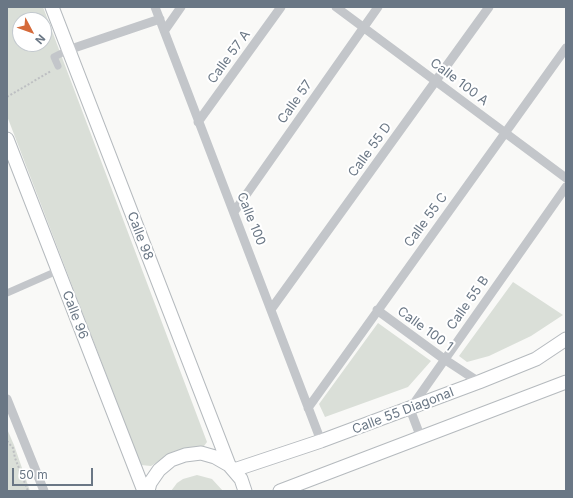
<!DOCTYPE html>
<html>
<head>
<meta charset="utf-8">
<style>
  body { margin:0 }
  #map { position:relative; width:573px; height:498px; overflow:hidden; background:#f9f9f7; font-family:Inter,sans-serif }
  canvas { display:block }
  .frame { position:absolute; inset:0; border:8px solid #6a7785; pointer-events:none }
  .north { position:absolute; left:12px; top:12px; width:40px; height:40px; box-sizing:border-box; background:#fff; border:1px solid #c3c9ce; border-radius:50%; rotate:131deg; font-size:11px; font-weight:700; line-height:16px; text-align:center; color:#6a7785 }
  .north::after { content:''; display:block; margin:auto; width:14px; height:18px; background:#d56a3a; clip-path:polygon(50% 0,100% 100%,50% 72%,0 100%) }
  .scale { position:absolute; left:12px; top:468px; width:81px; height:18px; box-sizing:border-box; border:2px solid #6a7785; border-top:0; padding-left:5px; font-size:12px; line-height:14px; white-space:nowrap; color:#6a7785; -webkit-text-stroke:3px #fff; paint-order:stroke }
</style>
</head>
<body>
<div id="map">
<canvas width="573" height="498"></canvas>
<div class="frame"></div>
<div class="north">N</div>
<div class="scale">50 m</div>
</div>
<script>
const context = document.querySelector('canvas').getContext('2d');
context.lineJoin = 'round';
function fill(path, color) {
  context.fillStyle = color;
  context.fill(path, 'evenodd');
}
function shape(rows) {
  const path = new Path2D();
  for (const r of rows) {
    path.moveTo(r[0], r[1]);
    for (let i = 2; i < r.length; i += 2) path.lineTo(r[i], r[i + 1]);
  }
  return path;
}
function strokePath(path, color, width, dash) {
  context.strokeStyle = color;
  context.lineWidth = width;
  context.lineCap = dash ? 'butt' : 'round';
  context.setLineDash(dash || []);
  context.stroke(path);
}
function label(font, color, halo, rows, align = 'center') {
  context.font = font + ' Inter,sans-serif';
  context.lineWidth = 4;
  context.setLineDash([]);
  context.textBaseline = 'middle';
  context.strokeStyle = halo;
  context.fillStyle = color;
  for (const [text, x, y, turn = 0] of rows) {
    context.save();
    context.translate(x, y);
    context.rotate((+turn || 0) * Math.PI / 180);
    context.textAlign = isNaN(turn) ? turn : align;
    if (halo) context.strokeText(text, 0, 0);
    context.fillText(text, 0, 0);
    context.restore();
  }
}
const green = shape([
  [7,7,43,7,207,442,204,446,175,451,151,466,141,465,7,116],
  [20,20,44,20,44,44,20,44],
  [513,282,563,315,531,336,489,356,467,362,459,356],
  [378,323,431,361,408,387,325,417,319,404],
  [7,429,14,445,30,491,7,491],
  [197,475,212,479,223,491,171,491,177,483,183,479]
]);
const path = shape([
  [7,97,51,71],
  [7,441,13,448,15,458,28,491]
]);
const pedestrian = shape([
  [58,66,54,57,68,50],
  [7,293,57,271]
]);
const minor = shape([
  [155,7,321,441],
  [336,7,566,178],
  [165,30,181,7],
  [68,50,160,19],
  [198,122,281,7],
  [234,212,378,7],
  [272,308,489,7],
  [377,310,444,359,479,382],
  [7,399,44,491],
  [308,408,566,48],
  [421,438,410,409,566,187]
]);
const secondary = shape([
  [52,7,229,465],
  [7,139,144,491],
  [234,470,321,441,479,382,536,359,566,339],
  [148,491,150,483,159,470,171,460,185,455,201,453,215,457,229,465,241,479,245,491],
  [280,491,566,382]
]);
const streetNames = [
  ["Calle 57 A",229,57,-54],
  ["Calle 100 A",459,82,37],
  ["Calle 57",295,102,-55],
  ["Calle 55 D",370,150,-54],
  ["Calle 100",251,219,68],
  ["Calle 55 C",426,220,-54],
  ["Calle 98",140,236,69],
  ["Calle 55 B",468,303,-55],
  ["Calle 96",75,315,69],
  ["Calle 100 1",425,329,36],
  ["Calle 55 Diagonal",403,411,-21]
];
fill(green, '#dadfd8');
strokePath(secondary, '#b5babe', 15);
strokePath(path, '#bdbfc2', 2, [2, 2]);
strokePath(pedestrian, '#c3c6ca', 7);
strokePath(minor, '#c3c6ca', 9);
strokePath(secondary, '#fff', 13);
label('13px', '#6a7785', '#fff', streetNames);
</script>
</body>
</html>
